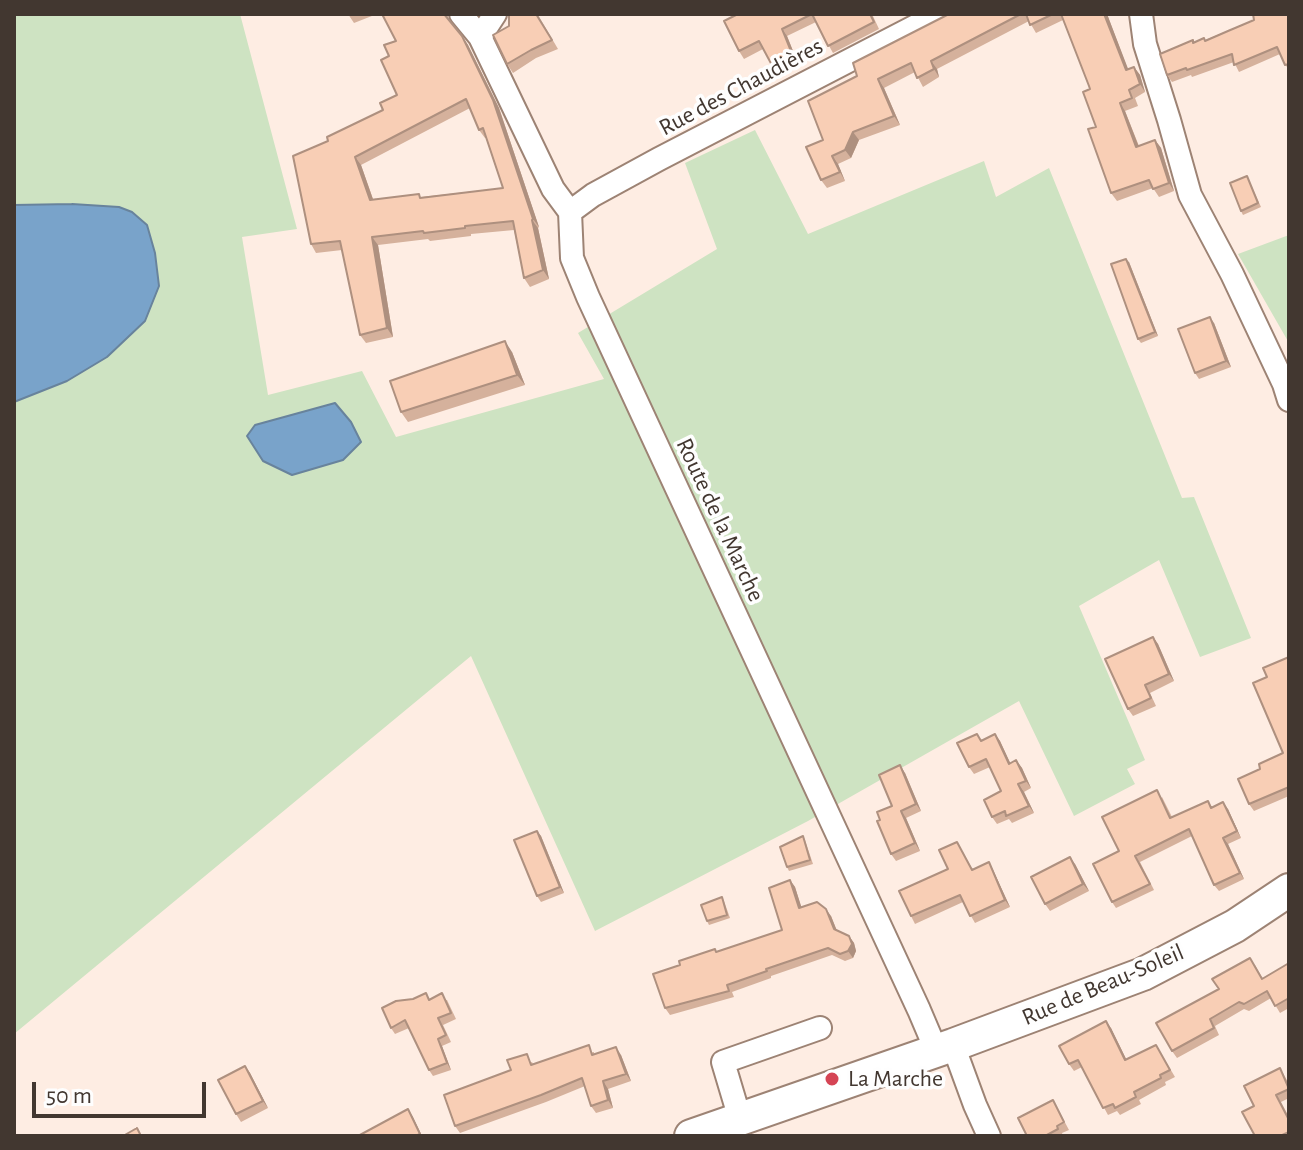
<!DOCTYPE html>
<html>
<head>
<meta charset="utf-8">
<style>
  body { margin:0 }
  #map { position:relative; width:1303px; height:1150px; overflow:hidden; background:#feede3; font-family:"Alegreya Sans",sans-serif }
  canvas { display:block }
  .frame { position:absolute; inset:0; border:16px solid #423730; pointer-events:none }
  .scale { position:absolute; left:32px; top:1082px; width:174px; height:36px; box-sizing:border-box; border:4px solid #423730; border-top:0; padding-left:10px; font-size:24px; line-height:28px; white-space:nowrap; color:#423730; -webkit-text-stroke:6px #fefefe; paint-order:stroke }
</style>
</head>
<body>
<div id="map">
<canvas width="1303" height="1150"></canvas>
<div class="frame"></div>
<div class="scale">50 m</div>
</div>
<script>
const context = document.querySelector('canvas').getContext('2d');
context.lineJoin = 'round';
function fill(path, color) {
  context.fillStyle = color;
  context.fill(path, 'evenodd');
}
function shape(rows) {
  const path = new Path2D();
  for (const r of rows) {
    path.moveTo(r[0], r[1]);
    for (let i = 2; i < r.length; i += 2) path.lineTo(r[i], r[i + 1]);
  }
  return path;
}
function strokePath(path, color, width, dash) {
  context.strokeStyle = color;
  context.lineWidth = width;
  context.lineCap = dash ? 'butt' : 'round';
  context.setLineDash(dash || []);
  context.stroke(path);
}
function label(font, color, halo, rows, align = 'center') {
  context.font = font + ' "Alegreya Sans",sans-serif';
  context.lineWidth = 7;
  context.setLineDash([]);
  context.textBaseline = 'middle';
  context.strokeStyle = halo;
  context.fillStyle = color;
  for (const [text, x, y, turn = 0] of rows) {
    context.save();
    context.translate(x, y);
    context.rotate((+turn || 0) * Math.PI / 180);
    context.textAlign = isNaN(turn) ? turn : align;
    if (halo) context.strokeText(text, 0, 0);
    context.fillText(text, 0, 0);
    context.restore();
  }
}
const green = shape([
  [14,14,240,14,297,229,242,237,268,395,362,371,396,437,604,379,578,333,717,249,685,163,755,130,808,234,984,161,996,197,1049,168,1182,498,1194,497,1251,638,1200,657,1159,560,1079,606,1145,760,1127,769,1135,784,1074,816,1019,701,808,821,595,931,471,656,14,1034,14,402,67,381,107,357,72,204,14,205],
  [1289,235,1289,343,1238,254]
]);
const water = shape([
  [72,204,119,207,132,212,147,225,155,253,159,286,145,321,107,357,67,381,14,402,14,205,72,204],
  [335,403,351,422,361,442,343,460,292,475,263,461,247,436,255,425,335,403]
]);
const street = shape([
  [461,14,480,37,553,189,570,212,572,258,588,297,919,1010,936,1050],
  [1141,14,1145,44,1169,120,1190,195,1232,274,1284,384,1289,400],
  [480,37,495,14],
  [570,212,593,195,659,159,939,14],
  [953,1045,975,1105,989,1136],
  [740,1119,723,1062,820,1028]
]);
const secondary = shape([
  [691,1136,953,1045,1143,974,1235,926,1289,890]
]);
const wall = shape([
  [348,14,377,14,354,23],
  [382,14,447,14,449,20,468,45,499,108,539,227,538,228,549,279,530,287,524,278,514,230,471,234,471,236,430,241,428,239,378,245,393,337,366,343,360,335,342,250,316,253,311,244,328,141,383,110,397,95,389,56,396,41],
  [470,108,479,130,485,138,486,138,503,188,421,197,373,199,361,165],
  [509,14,540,14,538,15,558,49,536,58,513,73,507,64,509,26],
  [738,14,872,14,879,29,833,53,816,22,787,36,799,66,779,76,763,49,744,59,739,51],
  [949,14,1107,14,1128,70,1134,67,1140,75,1145,92,1135,98,1138,106,1125,111,1139,146,1155,140,1161,148,1174,191,1159,197,1153,188,1117,201,1111,193,1096,127,1090,89,1063,20,1036,33,1029,21,937,69,939,77,923,87,915,72,884,88,900,125,859,140,851,158,838,164,845,181,827,188,821,180,823,140,857,76],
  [1289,14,1289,71,1280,54,1239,72,1234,62,1192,77,1191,75,1172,82,1167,75,1193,40,1195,42,1205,40,1254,20],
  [1247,176,1261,207,1243,215,1241,211],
  [1129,262,1158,336,1141,343,1138,339],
  [1214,323,1231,367,1199,379,1195,373],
  [512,352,525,385,408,422,401,412],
  [1153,637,1158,644,1174,681,1150,693,1156,706,1133,716,1128,709],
  [1289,657,1289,796,1254,811,1249,804,1260,769,1283,753,1267,677],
  [995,734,1000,741,1010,763,1016,760,1022,768,1031,788,1024,792,1034,813,1012,823,1009,819,997,824,992,817,1001,791,990,767,974,774,969,767,982,740],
  [905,773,921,811,906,818,920,851,896,861,891,854,880,820,892,806],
  [1162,797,1172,817,1208,801,1212,807,1228,809,1241,838,1228,844,1244,879,1219,891,1214,885,1192,836,1140,862,1154,890,1116,908,1112,902,1119,851],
  [537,831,541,836,564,893,541,902,537,896],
  [803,836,805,840,813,864,789,871,787,867],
  [957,842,973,870,993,870,1010,907,975,923,963,902,915,924,911,916,948,869],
  [1075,864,1089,891,1050,911,1045,904],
  [790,880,795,887,801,907,831,916,837,931,849,936,854,943,856,951,853,958,845,961,832,955,771,976,771,978,732,992,734,997,670,1015,665,1008,680,965,715,949,717,952,782,930],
  [722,897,724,901,730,918,709,925,707,921],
  [1289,963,1289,1008,1280,1013,1271,998,1249,1011,1244,1009,1215,1026,1219,1035,1177,1058,1172,1051,1219,989,1255,965,1263,979],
  [431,999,447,1000,456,1019,443,1025,451,1042,442,1046,451,1070,433,1076,429,1070,409,1028,395,1034,391,1028],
  [1111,1028,1126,1059,1156,1045,1175,1077,1165,1082,1166,1085,1139,1100,1141,1104,1120,1115,1117,1111,1108,1115,1082,1067,1074,1071,1069,1064],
  [594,1052,594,1054,621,1055,631,1081,608,1089,613,1108,596,1113,591,1106,585,1086,546,1102,460,1133,455,1126,511,1070,532,1062,533,1064],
  [245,1066,250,1073,268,1108,241,1122,236,1114],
  [1280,1068,1289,1084,1289,1098,1281,1102,1289,1117,1289,1136,1255,1136,1254,1106],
  [1053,1100,1069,1130,1062,1133,1063,1136,1027,1136]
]);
const shadedWall = shape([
  [1104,14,1107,14,1132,79,1126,70],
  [782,29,787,36,799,66,794,59],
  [462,36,468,45,499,108,539,227,533,219],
  [931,61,937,69,939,77,934,69],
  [1134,67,1140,75,1145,92,1140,84],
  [878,79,884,88,900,125,894,116],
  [1120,103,1125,111,1142,155,1136,147],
  [853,132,859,140,851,158,845,150],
  [1155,140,1161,148,1174,191,1169,183],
  [832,156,838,164,845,181,840,172],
  [355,157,361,165,376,208,370,200],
  [532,220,538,228,549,279,543,270],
  [372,237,378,245,393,337,387,328],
  [1126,259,1129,262,1158,336,1155,332],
  [1210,317,1214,323,1231,367,1226,361],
  [505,341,512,352,525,385,517,375],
  [1153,637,1158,644,1174,681,1169,674],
  [995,734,1000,741,1014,771,1009,764],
  [1016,760,1022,768,1031,788,1026,781],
  [900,765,905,773,921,811,916,804],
  [1018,784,1024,792,1034,813,1029,806],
  [1223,802,1228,809,1241,838,1237,831],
  [901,811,906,818,920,851,915,843],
  [537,831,541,836,564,893,560,887],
  [1223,838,1228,844,1244,879,1240,873],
  [1070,857,1075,864,1089,891,1083,884],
  [989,862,993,870,1010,907,1005,900],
  [790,880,795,887,804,915,799,908],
  [826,909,831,916,839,936,834,929],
  [849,936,854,943,856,951,853,958,848,951],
  [1106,1021,1111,1028,1130,1067,1125,1060],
  [438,1039,442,1046,451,1070,447,1063],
  [616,1047,621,1055,631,1081,626,1074],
  [245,1066,250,1073,268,1108,263,1101],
  [603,1081,608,1089,613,1108,608,1100],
  [408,1109,413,1117,422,1136,420,1134]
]);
const building = shape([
  [382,14,444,14,462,36,493,100,533,219,532,220,543,270,524,278,513,221,465,226,465,228,424,233,423,231,372,237,387,328,360,335,340,241,311,244,293,156,328,141,327,137,383,110,380,103,397,95,381,60,389,56,384,45,396,41,382,14],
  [466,99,479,130,483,128,503,188,420,198,419,194,370,200,355,157,466,99],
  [509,14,536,14,552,40,531,50,507,64,493,35,509,26,509,14],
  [738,14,870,14,874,22,828,46,812,14,782,29,794,59,774,69,759,41,739,51,724,21,738,14],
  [949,14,1021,14,931,61,934,69,917,78,911,63,878,79,894,116,853,132,845,150,832,156,840,172,821,180,806,147,823,140,808,101,857,76,853,63,949,14],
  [1026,14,1053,14,1030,25,1026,14],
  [1061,14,1104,14,1126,70,1134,67,1140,84,1129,90,1132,98,1120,103,1136,147,1155,140,1169,183,1153,189,1149,180,1111,193,1088,129,1096,127,1083,92,1090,89,1089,86,1061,14],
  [1253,14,1289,14,1289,64,1285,65,1277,47,1234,65,1232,54,1187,70,1186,68,1167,75,1160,54,1193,40,1193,43,1204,38,1205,41,1228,31,1254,20,1253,14],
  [1247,176,1258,203,1241,211,1230,183,1247,176],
  [1126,259,1155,332,1138,339,1111,264,1126,259],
  [1210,317,1226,361,1195,373,1178,329,1210,317],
  [505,341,517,375,401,412,390,381,505,341],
  [1153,637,1169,674,1145,685,1151,698,1128,709,1105,659,1153,637],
  [1289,657,1289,787,1249,804,1238,779,1260,769,1259,764,1283,753,1253,683,1267,677,1263,668,1289,657],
  [977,734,981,741,995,734,1009,764,1016,760,1026,781,1018,784,1029,806,1006,816,1005,811,992,817,984,800,1001,791,986,759,969,767,957,743,977,734],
  [900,765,916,804,901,811,915,843,891,854,877,821,880,820,877,812,892,806,879,775,900,765],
  [1157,790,1170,818,1208,801,1211,808,1223,802,1237,831,1223,838,1240,873,1214,885,1189,829,1135,856,1150,884,1112,902,1093,864,1119,851,1102,817,1157,790],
  [537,831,560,887,537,896,514,840,537,831],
  [803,836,810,860,787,867,780,847,803,836],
  [957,842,972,870,989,862,1005,900,970,916,960,895,911,916,899,891,948,869,939,850,957,842],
  [1070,857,1083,884,1045,904,1031,877,1070,857],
  [790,880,799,908,817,902,826,909,834,929,849,936,852,944,848,951,840,954,828,948,766,969,767,971,727,985,729,991,665,1008,653,974,680,965,679,961,715,949,716,952,782,930,769,888,790,880],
  [722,897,727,915,707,921,701,905,722,897],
  [1250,958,1262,979,1289,963,1289,998,1275,1006,1267,991,1244,1004,1239,1002,1210,1019,1214,1028,1172,1051,1156,1023,1219,989,1212,979,1250,958],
  [426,993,429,1000,442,993,451,1013,438,1018,446,1035,438,1039,447,1063,429,1070,405,1020,391,1028,382,1008,396,1001,413,999,426,993],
  [1106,1021,1125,1060,1156,1045,1170,1070,1160,1075,1161,1078,1134,1092,1136,1097,1115,1108,1113,1104,1103,1108,1078,1060,1069,1064,1059,1046,1106,1021],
  [589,1045,592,1055,616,1047,626,1074,603,1081,608,1100,591,1106,582,1078,541,1095,455,1126,444,1095,511,1070,507,1060,527,1054,531,1065,589,1045],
  [245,1066,263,1101,236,1114,218,1080,245,1066],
  [1280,1068,1289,1089,1276,1095,1289,1120,1289,1132,1280,1136,1255,1136,1242,1112,1254,1106,1244,1086,1280,1068],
  [1053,1100,1064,1122,1057,1126,1058,1129,1045,1136,1027,1136,1018,1118,1053,1100],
  [408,1109,420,1134,415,1136,358,1136,408,1109],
  [137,1128,141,1136,123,1136,137,1128]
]);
const markers = [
  [832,1079,8,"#d54454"]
];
const streetNames = [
  ["Rue des Chaudières",741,87,-28],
  ["Route de la Marche",720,520,65],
  ["Rue de Beau-Soleil",1103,985,-23]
];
const poiNames = [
  ["La Marche",848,1079]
];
fill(green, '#cee3c2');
fill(water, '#79a3ca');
strokePath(water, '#68839c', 2);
strokePath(street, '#9d8374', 26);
strokePath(secondary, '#9d8374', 36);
strokePath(street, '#fff', 22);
strokePath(secondary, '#fff', 32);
fill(wall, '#d5b19c');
fill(shadedWall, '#ae907f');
fill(building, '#f8ceb5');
strokePath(building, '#ae907f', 2);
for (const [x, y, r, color] of markers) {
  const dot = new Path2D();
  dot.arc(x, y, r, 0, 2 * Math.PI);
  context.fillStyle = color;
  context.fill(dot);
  strokePath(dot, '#fefefe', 3);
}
label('24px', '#423730', '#fefefe', streetNames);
label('24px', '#423730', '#fefefe', poiNames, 'left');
</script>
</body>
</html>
